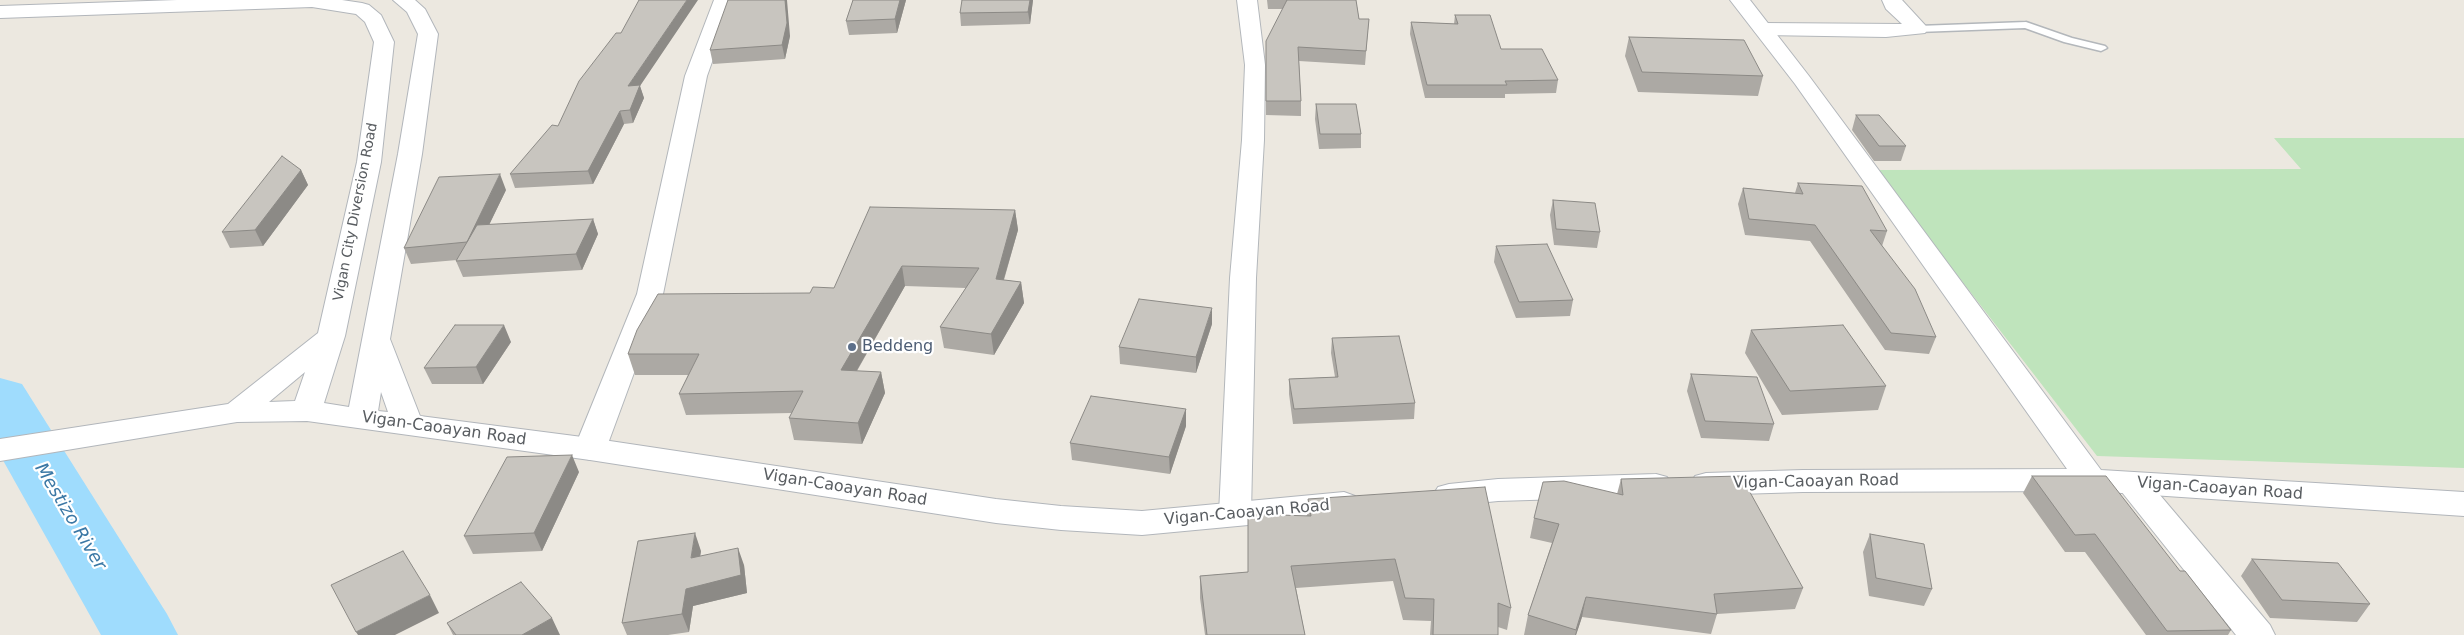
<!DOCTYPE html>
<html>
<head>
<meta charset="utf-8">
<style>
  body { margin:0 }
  canvas { display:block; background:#ece8e0 }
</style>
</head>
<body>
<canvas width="2464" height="635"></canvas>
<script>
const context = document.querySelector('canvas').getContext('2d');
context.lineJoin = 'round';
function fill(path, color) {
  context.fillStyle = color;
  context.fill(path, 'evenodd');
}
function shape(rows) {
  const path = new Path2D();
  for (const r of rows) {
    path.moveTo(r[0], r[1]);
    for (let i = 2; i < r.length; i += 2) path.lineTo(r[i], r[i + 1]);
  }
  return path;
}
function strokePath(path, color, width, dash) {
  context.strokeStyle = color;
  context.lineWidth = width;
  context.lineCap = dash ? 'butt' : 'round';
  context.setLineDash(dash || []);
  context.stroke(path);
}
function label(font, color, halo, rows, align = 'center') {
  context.font = font + ' "DejaVu Sans",sans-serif';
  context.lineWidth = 4.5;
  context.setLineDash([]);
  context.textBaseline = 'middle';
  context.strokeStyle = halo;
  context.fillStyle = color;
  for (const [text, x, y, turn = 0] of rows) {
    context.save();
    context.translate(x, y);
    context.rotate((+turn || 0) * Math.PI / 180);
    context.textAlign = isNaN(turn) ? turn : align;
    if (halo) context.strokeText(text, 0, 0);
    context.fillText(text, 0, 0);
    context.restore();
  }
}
const green = shape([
  [2274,138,2464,138,2464,468,2097,456,1876,170,2301,169]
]);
const river = shape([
  [0,378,22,384,167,614,178,635,101,635,0,455,0,378]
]);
const lane = shape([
  [2026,22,2072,38,2105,46,2107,48,2101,51,2064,42,2025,28,1918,32,1913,29,1918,26,2026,22]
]);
const street = shape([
  [714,0,734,0,707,76,663,294,606,449,601,456,590,460,579,456,574,449,637,294,685,76,714,0],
  [1237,0,1257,0,1265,65,1264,140,1256,278,1251,514,1247,522,1235,526,1223,522,1219,514,1230,278,1242,140,1245,65,1237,0],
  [1882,0,1902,0,1925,25,1928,29,1925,33,1886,37,1763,35,1756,33,1753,29,1756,25,1763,23,1902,24,1886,9,1882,0],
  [2132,472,2143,475,2270,625,2275,635,2236,635,2121,491,2116,483,2121,475,2132,472]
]);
const secondary = shape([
  [177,0,342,0,362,3,369,5,381,15,394,42,381,162,345,336,324,403,349,407,398,154,418,34,407,12,393,0,415,0,425,9,438,34,422,154,390,339,420,416,590,438,996,499,1061,506,1142,511,1344,492,1355,496,1360,504,1355,512,1344,516,1142,535,1061,530,996,523,590,460,307,421,237,422,0,461,0,439,228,404,318,333,357,162,374,42,365,22,356,14,312,7,0,18,0,6,177,0],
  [305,372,295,401,269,402,305,372],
  [381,392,388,412,378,411,381,392],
  [1730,0,1750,0,1809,76,2101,470,2464,492,2464,516,2092,491,1803,492,1706,495,1695,492,1690,484,1695,476,1706,473,1803,470,2067,469,1795,84,1730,0],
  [1656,474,1667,477,1672,485,1667,493,1656,496,1498,501,1449,506,1438,503,1433,495,1438,487,1449,484,1498,479,1656,474]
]);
const wall = shape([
  [853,0,906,0,897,33,849,35,846,21],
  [1033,0,1030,24,961,26,960,13],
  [1267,0,1356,0,1359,19,1369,19,1365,65,1299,61,1301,101,1301,116,1266,115,1266,55,1283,9,1268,9],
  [1455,15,1501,49,1558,80,1556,93,1505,94,1505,98,1425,98,1410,34,1411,22,1454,24],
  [790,36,785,59,713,64,710,50],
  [1629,37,1763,76,1758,96,1638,92,1625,56],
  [640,86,644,98,633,123,624,124,593,184,515,188,510,174,558,126],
  [1316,104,1361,134,1361,148,1319,149,1315,119],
  [1856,115,1906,146,1901,161,1874,161,1852,130],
  [301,170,308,185,263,246,230,248,222,232],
  [1798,183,1887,231,1882,246,1936,337,1929,354,1885,350,1810,241,1745,235,1738,204,1743,188,1795,193],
  [506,190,489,225,593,219,598,234,582,270,463,277,456,261,457,260,411,264,404,248],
  [1553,200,1600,232,1597,248,1554,245,1550,215],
  [1015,210,1018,230,1004,280,1021,282,1024,303,994,355,944,348,940,327,966,288,905,286,857,371,881,372,885,393,862,444,794,440,789,418,792,413,686,415,679,394,688,375,635,375,628,354,810,293,834,288],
  [1496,246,1573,300,1570,316,1516,318,1494,262],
  [1212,324,1196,373,1120,364,1119,347],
  [1751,330,1886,386,1878,410,1782,415,1745,353],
  [1332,338,1415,403,1414,419,1293,424,1289,394,1289,379,1335,377,1331,353],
  [511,342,483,384,432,384,424,368],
  [1691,374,1774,424,1769,441,1701,438,1687,391],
  [1186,409,1186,426,1170,474,1072,460,1070,443],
  [579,472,542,551,473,554,464,536],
  [2032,476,2180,571,2231,630,2228,635,2146,635,2085,552,2065,552,2023,493],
  [1621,479,1803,588,1795,609,1717,614,1711,634,1582,617,1576,635,1524,635,1528,615,1552,543,1530,538,1534,518,1617,494],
  [1308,499,1511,608,1507,630,1498,627,1498,635,1430,635,1431,621,1403,620,1393,581,1296,588,1305,635,1205,635,1200,598,1200,576,1248,572,1307,515],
  [1870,534,1932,589,1924,606,1869,596,1863,552],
  [701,551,700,556,744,565,747,593,693,606,689,632,668,635,627,635,622,623],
  [2252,559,2370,604,2357,622,2270,618,2241,576],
  [447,623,560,635,453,635]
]);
const shadedWall = shape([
  [687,0,698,0,640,86,644,98,633,123,630,110,628,86],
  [785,0,787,0,790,36,785,59,782,45],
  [900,0,906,0,897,33,895,19],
  [1030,0,1033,0,1030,24,1028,12],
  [620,111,624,124,593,184,588,171],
  [301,170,308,185,263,246,255,230],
  [500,174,506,190,473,258,467,242],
  [1015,210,1018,230,998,299,996,279],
  [593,219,598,234,582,270,576,254],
  [902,266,905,286,845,391,841,370],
  [1021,282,1024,303,994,355,991,334],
  [1212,308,1212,324,1196,373,1196,357],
  [504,325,511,342,483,384,476,367],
  [881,372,885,393,862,444,858,423],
  [1186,409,1186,426,1170,474,1169,457],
  [572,455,579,472,542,551,534,533],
  [695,533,701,551,697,576,691,558],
  [738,548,744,565,747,593,693,606,689,632,682,614,686,589],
  [430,595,439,613,395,635,358,635,356,632],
  [1586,597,1582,617,1576,635,1575,635],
  [552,618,560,635,522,635]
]);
const building = shape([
  [639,0,687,0,628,86,640,85,630,110,620,111,588,171,510,174,552,125,558,126,579,81,616,33,621,33,639,0],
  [728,0,785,0,787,23,782,45,710,50,728,0],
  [853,0,900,0,895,19,846,21,853,0],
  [962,0,1030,0,1028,12,960,13,962,0],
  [1287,0,1356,0,1359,19,1369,19,1366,51,1298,47,1301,101,1266,101,1266,41,1287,0],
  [1455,15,1490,15,1501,49,1542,49,1558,80,1505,81,1507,85,1427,85,1411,22,1458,24,1455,15],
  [1629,37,1744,40,1763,76,1642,72,1629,37],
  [1316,104,1356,104,1361,134,1320,134,1316,104],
  [1856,115,1879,115,1906,146,1879,146,1856,115],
  [282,156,301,170,255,230,222,232,282,156],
  [500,174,467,242,404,248,439,177,500,174],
  [1798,183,1862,186,1887,231,1870,230,1915,289,1936,337,1891,333,1815,225,1749,219,1743,188,1803,194,1798,183],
  [1553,200,1595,203,1600,232,1556,229,1553,200],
  [870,207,1015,210,996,279,1021,282,991,334,940,327,979,268,902,266,841,370,881,372,858,423,789,418,803,391,679,394,699,354,628,354,637,330,658,294,810,293,813,287,834,288,870,207],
  [593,219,576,254,456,261,477,225,593,219],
  [1547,244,1573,300,1519,302,1496,246,1547,244],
  [1139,299,1212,308,1196,357,1119,347,1139,299],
  [455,325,504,325,476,367,424,368,455,325],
  [1843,325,1886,386,1790,391,1751,330,1843,325],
  [1399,336,1415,403,1294,409,1289,379,1338,377,1332,338,1399,336],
  [1691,374,1757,377,1774,424,1705,421,1691,374],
  [1091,396,1186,409,1169,457,1070,443,1091,396],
  [572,455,534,533,464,536,507,457,572,455],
  [1741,476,1803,588,1714,594,1717,614,1586,597,1576,630,1528,615,1559,524,1534,518,1543,482,1564,481,1623,495,1621,479,1741,476],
  [2032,476,2106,476,2180,571,2185,571,2231,630,2167,631,2095,534,2075,535,2032,476],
  [1485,487,1511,608,1498,603,1498,635,1433,635,1434,599,1405,598,1395,559,1291,566,1305,635,1207,635,1200,576,1248,572,1248,514,1311,516,1308,499,1485,487],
  [695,533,691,558,738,548,741,575,686,589,682,614,622,623,638,541,695,533],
  [1870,534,1924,544,1932,589,1876,578,1870,534],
  [403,551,430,595,356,632,331,585,403,551],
  [2252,559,2338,563,2370,604,2282,600,2252,559],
  [521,582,552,618,522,635,456,635,447,623,521,582]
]);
const markers = [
  [852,347,5,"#5c6f8a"]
];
const farStreetnames = [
  ["Vigan City Diversion Road",356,212,-79]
];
const serviceNames = [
  ["Beddeng",862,347]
];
const streetNames = [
  ["Vigan-Caoayan Road",444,429,8],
  ["Vigan-Caoayan Road",1816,482,-1],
  ["Vigan-Caoayan Road",845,488,9],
  ["Vigan-Caoayan Road",2220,489,4],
  ["Vigan-Caoayan Road",1247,513,-5]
];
const waterNames = [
  ["Mestizo River",70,517,59]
];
fill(green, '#bfe4bc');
fill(river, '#9fdcfd');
strokePath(lane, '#b3b7bb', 3);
strokePath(street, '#b3b7bb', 2);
strokePath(secondary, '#b2b6bb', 2);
fill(lane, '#fff');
fill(street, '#fff');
fill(secondary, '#fff');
fill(wall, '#aca9a4');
fill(shadedWall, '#8c8a86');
fill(building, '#c8c5bf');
strokePath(building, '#8c8a86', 1);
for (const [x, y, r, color] of markers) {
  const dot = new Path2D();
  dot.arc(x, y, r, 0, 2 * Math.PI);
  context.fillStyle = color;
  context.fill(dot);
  strokePath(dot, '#fff', 2);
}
label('14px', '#595d61', '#fff', farStreetnames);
label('16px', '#4e5e75', '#fff', serviceNames, 'left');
label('16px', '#595d61', '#fff', streetNames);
label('italic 18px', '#3b78a5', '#fff', waterNames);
</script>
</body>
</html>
